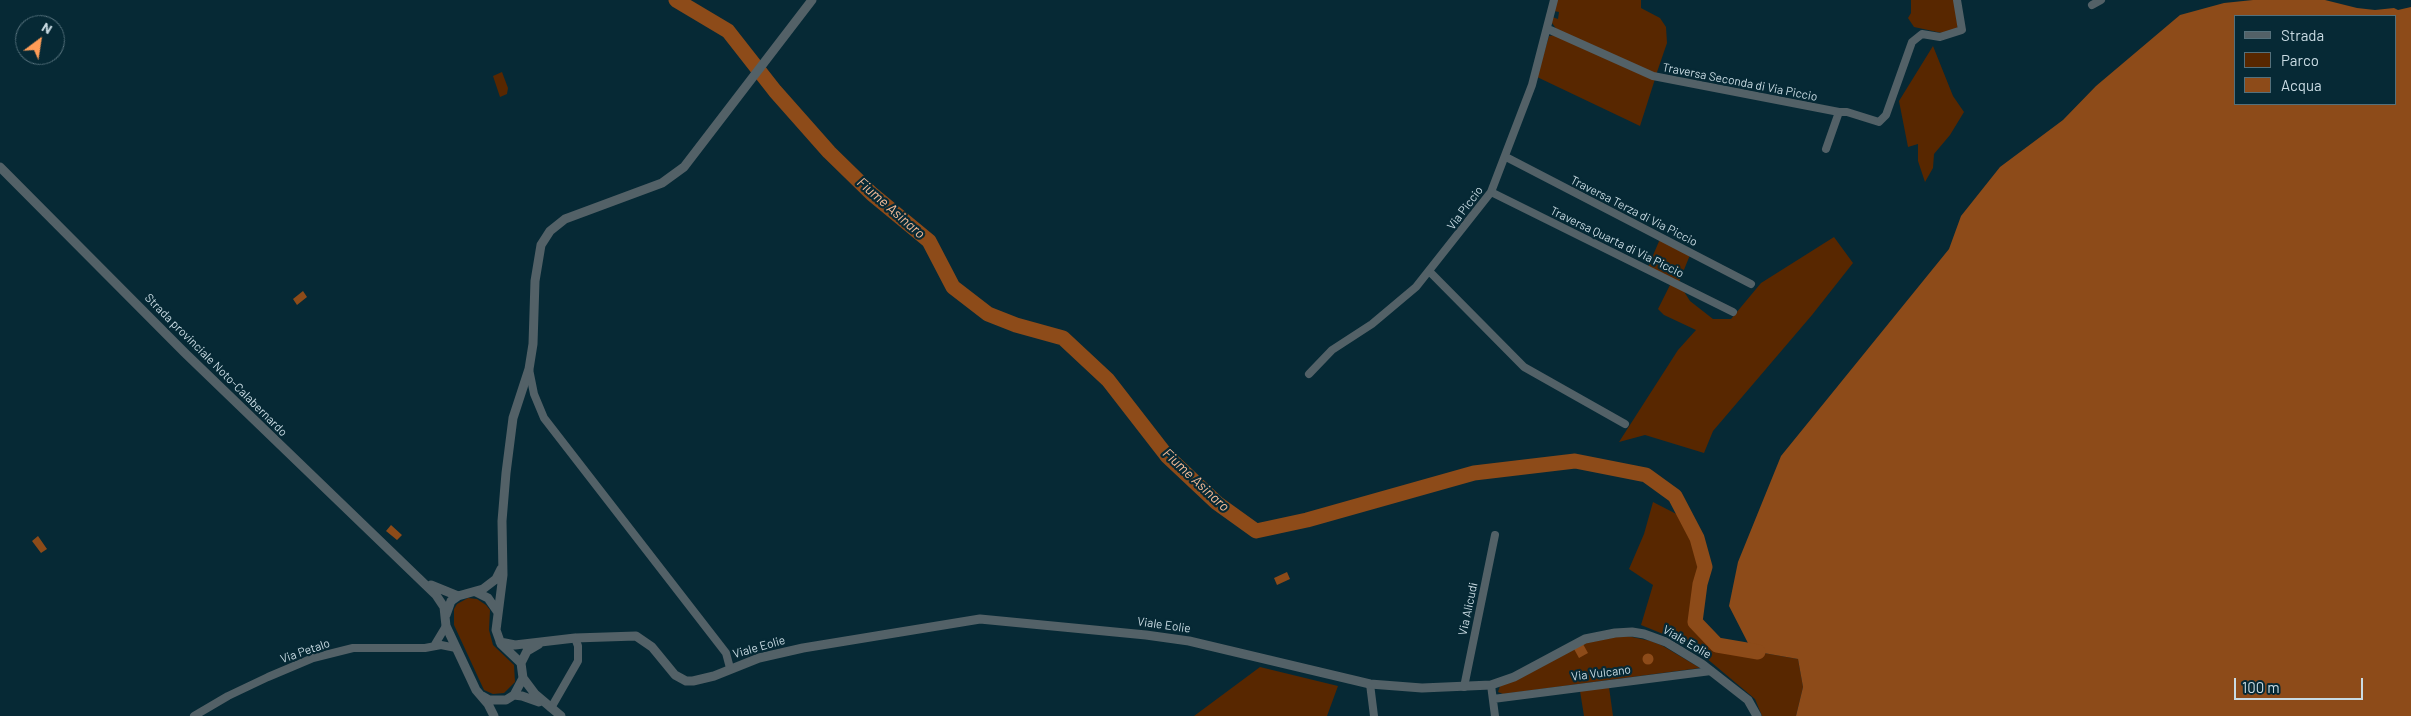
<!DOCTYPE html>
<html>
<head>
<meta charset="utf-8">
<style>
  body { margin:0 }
  #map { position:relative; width:2411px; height:716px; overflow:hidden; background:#062935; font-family:Barlow,sans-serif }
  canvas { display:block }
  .legend { position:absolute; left:2234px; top:15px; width:162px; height:90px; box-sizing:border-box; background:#062935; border:1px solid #54707b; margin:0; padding:6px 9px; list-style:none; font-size:15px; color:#c9dbe3 }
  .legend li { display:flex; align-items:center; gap:10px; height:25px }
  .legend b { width:25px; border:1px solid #54707b }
  .north { position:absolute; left:15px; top:15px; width:50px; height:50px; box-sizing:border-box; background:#062935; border:1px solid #54707b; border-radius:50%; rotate:31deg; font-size:14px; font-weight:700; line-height:20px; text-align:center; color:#c9dbe3 }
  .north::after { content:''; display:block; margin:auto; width:18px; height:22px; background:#fe9c57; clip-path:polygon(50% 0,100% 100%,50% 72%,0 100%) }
  .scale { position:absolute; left:2234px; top:678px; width:129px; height:22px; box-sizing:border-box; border:2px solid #c9dbe3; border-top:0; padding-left:6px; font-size:15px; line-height:18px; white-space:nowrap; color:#c9dbe3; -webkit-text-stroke:4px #062935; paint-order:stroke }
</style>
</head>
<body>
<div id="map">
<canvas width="2411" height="716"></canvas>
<ul class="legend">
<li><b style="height:6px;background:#536167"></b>Strada</li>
<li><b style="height:14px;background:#582700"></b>Parco</li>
<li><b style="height:14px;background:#8d4b19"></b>Acqua</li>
</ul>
<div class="north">N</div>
<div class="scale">100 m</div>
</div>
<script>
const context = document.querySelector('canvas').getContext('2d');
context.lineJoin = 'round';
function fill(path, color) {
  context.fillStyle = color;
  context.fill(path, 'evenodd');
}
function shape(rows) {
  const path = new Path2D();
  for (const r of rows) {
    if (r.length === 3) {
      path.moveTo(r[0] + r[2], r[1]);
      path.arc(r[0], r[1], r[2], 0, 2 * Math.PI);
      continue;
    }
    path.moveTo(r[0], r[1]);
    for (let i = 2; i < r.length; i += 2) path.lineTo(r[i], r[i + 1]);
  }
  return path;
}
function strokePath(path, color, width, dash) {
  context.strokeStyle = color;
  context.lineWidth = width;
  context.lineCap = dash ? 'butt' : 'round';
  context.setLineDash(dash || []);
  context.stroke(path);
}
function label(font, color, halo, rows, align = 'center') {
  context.font = font + ' Barlow,sans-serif';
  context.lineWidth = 4.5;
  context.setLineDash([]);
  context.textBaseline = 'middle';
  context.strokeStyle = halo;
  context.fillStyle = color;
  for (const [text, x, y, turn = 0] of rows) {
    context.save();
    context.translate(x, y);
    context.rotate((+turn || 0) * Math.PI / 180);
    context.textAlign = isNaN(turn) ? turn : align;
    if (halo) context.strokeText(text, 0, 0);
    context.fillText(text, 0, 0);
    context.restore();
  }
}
const green = shape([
  [1557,0,1641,0,1641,8,1660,18,1666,27,1667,43,1656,75,1557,30,1552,23,1552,17,1558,19,1559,12,1554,11],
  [1911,0,1954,0,1958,29,1942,33,1914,27,1908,18,1911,13],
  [1555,35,1655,79,1640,126,1537,77,1549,36],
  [1933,46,1953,96,1964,112,1950,135,1934,154,1933,168,1925,182,1918,161,1918,144,1908,147,1899,101],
  [502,72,508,88,507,94,500,97,493,76],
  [1834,237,1853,263,1812,315,1713,431,1704,453,1645,435,1619,442,1678,350,1696,330,1664,315,1658,309,1671,283,1683,290,1690,301,1713,319,1731,319,1761,283],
  [1660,239,1690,255,1679,282,1648,267],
  [1653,502,1692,522,1706,549,1708,573,1700,604,1703,625,1712,635,1724,642,1749,645,1758,652,1798,659,1803,687,1796,716,1762,716,1755,699,1699,652,1668,636,1641,625,1653,585,1629,569,1644,534],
  [468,598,477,599,486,605,490,610,489,630,493,645,514,665,515,682,504,693,493,694,484,690,454,625,454,609,457,604],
  [1627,636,1651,641,1663,646,1700,668,1503,694,1498,692,1500,686,1583,643,1607,637],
  [1260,667,1338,686,1327,716,1194,716],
  [1609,687,1613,716,1584,716,1580,691]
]);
const water = shape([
  [2253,0,2325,0,2357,8,2375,10,2394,8,2398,10,2411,7,2411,716,1796,716,1803,687,1798,659,1758,652,1749,645,1729,606,1738,562,1781,456,1949,249,1961,216,2000,167,2063,120,2096,86,2180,15,2224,3],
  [2235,16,2395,16,2395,104,2235,104],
  [303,291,307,297,297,305,293,299],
  [391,525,402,535,397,540,386,531],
  [38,536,47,549,41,553,32,541],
  [1287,572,1290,579,1277,585,1274,578],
  [1583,644,1588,653,1579,658,1574,649],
  [1648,659,5.5]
]);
const river = shape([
  [676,0,728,31,775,91,829,152,872,194,929,241,953,287,988,314,1016,325,1063,338,1108,380,1167,456,1217,503,1256,531,1307,520,1474,473,1575,461,1646,475,1675,496,1697,538,1705,567,1700,584,1695,622,1717,645,1758,652]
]);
const minor = shape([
  [2092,5,2101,0],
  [1548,29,1653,76,1839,112,1826,149],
  [1839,112,1847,112,1879,122,1886,115,1912,42,1922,34,1940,37,1962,30,1957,0],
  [1506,157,1751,284],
  [1491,192,1733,312],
  [1429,271,1524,367,1625,424],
  [529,369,534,394,544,418,726,653,730,668],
  [1309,374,1332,350,1372,324,1416,287,1491,192,1532,85,1554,0],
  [434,646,446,626],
  [1370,684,1374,716],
  [1491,685,1495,716],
  [1464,687,1495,535],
  [1493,699,1711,671],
  [551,708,578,661,578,646,575,638],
  [194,716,228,696,268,677,313,658,353,648,425,648,441,645,456,648]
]);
const tertiary = shape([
  [0,167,185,353,436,595,444,607,446,626,476,690,488,704,494,716],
  [431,585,458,596],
  [476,592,488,598,497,611],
  [446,615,451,601,458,596,483,589,496,579,501,569],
  [500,642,515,645,575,638,636,636,652,647,675,675,686,681,693,681,714,676,759,658,803,648,980,619,1146,635,1189,641,1370,684,1422,688,1491,685,1514,677,1585,639,1615,633,1632,632,1644,634,1666,642,1702,664,1748,700,1757,716],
  [521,663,527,651,539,644],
  [523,678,535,694,561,716],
  [514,695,522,696,539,702],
  [482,696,489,700,506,700,514,695,523,678,521,663,501,644,496,630,503,575,502,521,506,473,513,418,529,369,533,344,535,281,541,245,550,231,565,219,662,183,684,167,812,0]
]);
const streetNames = [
  ["Traversa Seconda di Via Piccio",1740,82,11],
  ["Via Piccio",1465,208,-53],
  ["Traversa Terza di Via Piccio",1634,211,27],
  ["Traversa Quarta di Via Piccio",1617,242,26],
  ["Strada provinciale Noto-Calabernardo",216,365,45],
  ["Via Alicudi",1468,609,-78],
  ["Viale Eolie",1164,625,8],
  ["Viale Eolie",1687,642,30],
  ["Viale Eolie",759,647,-16],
  ["Via Petalo",305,651,-19],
  ["Via Vulcano",1601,673,-7]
];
const waterNames = [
  ["Fiume Asinaro",891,208,41],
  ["Fiume Asinaro",1196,480,43]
];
fill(green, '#582700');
fill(water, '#8d4b19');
strokePath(river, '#8d4b19', 15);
strokePath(minor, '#536167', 8);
strokePath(tertiary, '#536167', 9);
label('12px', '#c9dbe3', '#062935', streetNames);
label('italic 14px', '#f5bb97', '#062935', waterNames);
</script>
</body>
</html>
